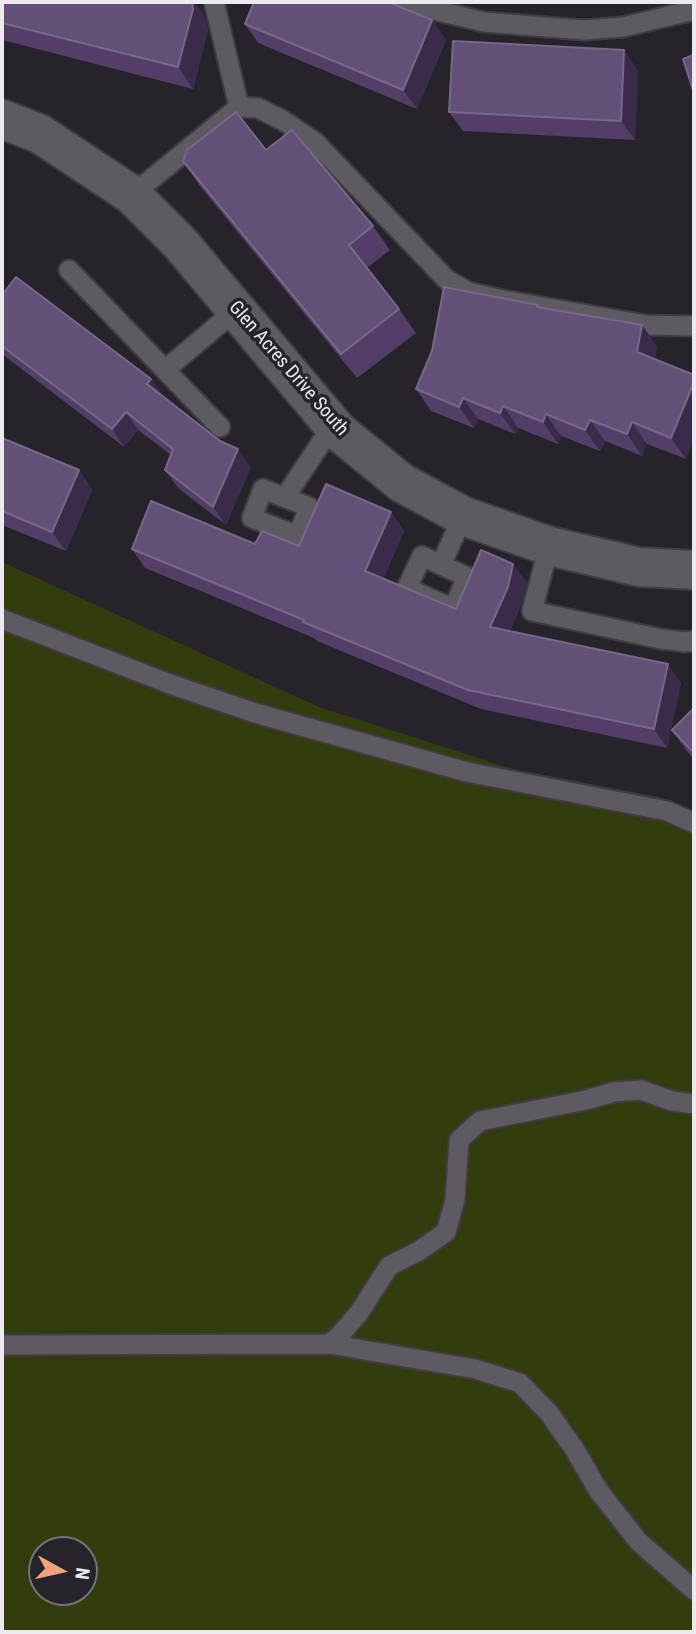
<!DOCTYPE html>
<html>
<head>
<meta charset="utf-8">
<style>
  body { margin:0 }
  #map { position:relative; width:696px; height:1634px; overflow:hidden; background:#26232a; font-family:"Roboto Condensed",sans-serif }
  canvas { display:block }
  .frame { position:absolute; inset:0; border:4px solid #eceaee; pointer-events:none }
  .north { position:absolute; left:28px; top:1536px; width:70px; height:70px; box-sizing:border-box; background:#26232a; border:2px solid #757378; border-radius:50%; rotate:98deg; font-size:19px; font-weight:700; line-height:28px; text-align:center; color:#eceaee }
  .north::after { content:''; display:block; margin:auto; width:24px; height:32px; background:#f1a27b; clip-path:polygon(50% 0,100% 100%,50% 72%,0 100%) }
</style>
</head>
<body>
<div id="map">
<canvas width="696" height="1634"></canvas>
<div class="frame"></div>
<div class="north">N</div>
</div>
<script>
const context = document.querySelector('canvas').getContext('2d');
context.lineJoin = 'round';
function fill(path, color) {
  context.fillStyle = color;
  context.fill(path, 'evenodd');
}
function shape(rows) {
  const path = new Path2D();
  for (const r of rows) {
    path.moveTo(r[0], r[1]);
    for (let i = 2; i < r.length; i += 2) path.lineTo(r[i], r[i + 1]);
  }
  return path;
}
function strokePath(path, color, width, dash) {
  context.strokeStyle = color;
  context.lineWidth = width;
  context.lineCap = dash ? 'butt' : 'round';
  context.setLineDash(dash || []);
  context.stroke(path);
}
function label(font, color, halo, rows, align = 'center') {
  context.font = font + ' "Roboto Condensed",sans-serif';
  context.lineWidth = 7;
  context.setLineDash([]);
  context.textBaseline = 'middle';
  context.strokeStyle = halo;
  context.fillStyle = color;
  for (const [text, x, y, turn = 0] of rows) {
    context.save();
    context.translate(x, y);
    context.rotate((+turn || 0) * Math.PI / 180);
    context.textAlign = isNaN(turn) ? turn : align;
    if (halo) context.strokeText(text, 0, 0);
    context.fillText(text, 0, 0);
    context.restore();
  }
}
const green = shape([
  [2,562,319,707,513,769,659,797,694,814,694,1632,2,1632],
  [42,1550,84,1550,84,1592,42,1592]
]);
const service = shape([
  [214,2,239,107,258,108,284,121,315,142,446,279,468,292,503,300,646,325,694,326],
  [401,2,484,22,584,30,623,27,694,10],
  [132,195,239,107],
  [69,270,220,427],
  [165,370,236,310],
  [263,489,309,507,298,536,252,518,263,489],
  [285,497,333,425],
  [549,546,532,611,661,639,685,642,694,641],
  [422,556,467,577,453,609,407,588,422,556],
  [441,565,463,516],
  [2,619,170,684,255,713,467,772,667,811,694,823],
  [329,1344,475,1369,520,1383,549,1413,575,1450,598,1490,638,1541,694,1590],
  [2,1345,329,1344,340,1335,359,1313,389,1266,419,1251,446,1232,455,1200,459,1140,480,1121,586,1100,614,1092,641,1090,672,1101,694,1104]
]);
const minor = shape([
  [2,119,40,134,132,195,180,243,338,431,402,483,463,516,549,546,639,567,694,570]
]);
const wall = shape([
  [2,2,204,15,208,30,193,89,2,40],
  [432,20,446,40,417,109,258,43,245,24],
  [638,70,635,140,463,131,449,112],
  [266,150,373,226,390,250,367,268,399,309,416,333,357,378,199,185,183,161],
  [2,295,151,379,164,397,251,467,226,525,178,488,165,470,171,455,138,430,124,447,2,354],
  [538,305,540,308,642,325,657,347,655,359,686,459,647,444,642,456,605,441,600,451,561,436,558,444,518,428,515,434,478,419,474,428,431,411,416,389],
  [2,438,79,470,92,490,66,551,2,525],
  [391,512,404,531,383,579,456,609,513,564,527,583,521,605,510,631,681,683,667,748,481,709,317,641,314,638,145,568,132,549,255,544,299,546],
  [694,708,694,759,686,750,672,730]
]);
const shadedWall = shape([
  [192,2,195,2,204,15,208,30,193,89,178,67],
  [432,20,446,40,417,109,403,90],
  [624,50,638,70,635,140,621,121],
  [642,325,657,347,652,373,637,352],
  [151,379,164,397,147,384],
  [694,382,694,440,686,459,671,438],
  [463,398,478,419,474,428,459,407],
  [503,406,518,428,515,434,500,413],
  [126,412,138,430,124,447,112,429],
  [546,414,561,436,558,444,543,422],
  [590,420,605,441,600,451,585,430],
  [632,422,647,444,642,456,627,434],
  [238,449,251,467,226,525,213,507],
  [79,470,92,490,66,551,52,532],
  [391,512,404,531,378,590,365,571],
  [513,564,527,583,521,605,503,646,490,627],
  [668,664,681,683,667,748,654,729]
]);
const building = shape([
  [2,2,192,2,193,9,178,67,2,23,2,2],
  [254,2,388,2,432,20,403,90,245,24,254,2],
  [453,41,624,50,621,121,449,112,453,41],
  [694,55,694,93,683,59,694,55],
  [236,112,266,150,292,130,373,226,349,245,399,309,341,354,183,161,187,150,236,112],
  [16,277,151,379,147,384,220,441,238,449,213,507,165,470,173,449,126,412,112,429,2,346,2,295,16,277],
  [444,287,538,305,537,307,642,325,637,352,694,375,694,382,671,438,632,422,627,434,590,420,585,430,546,414,543,422,503,406,500,413,463,398,459,407,416,389,432,351,444,287],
  [2,438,79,470,52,532,2,511,2,438],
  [326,484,391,512,365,571,456,609,481,550,513,564,508,587,490,627,668,664,654,729,468,690,303,622,304,620,132,549,151,501,255,544,262,531,299,546,326,484],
  [694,708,694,753,672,730,694,708]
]);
const streetNames = [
  ["Glen Acres Drive South",288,369,49]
];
fill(green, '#333c0c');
strokePath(service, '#403d42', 23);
strokePath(minor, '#403d42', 42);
strokePath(service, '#5e5a62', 19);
strokePath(minor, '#5e5a62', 38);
fill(wall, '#523e67');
fill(shadedWall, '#392b49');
fill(building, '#625076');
strokePath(building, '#786888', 2);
label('19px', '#eceaee', '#26232a', streetNames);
</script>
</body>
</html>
